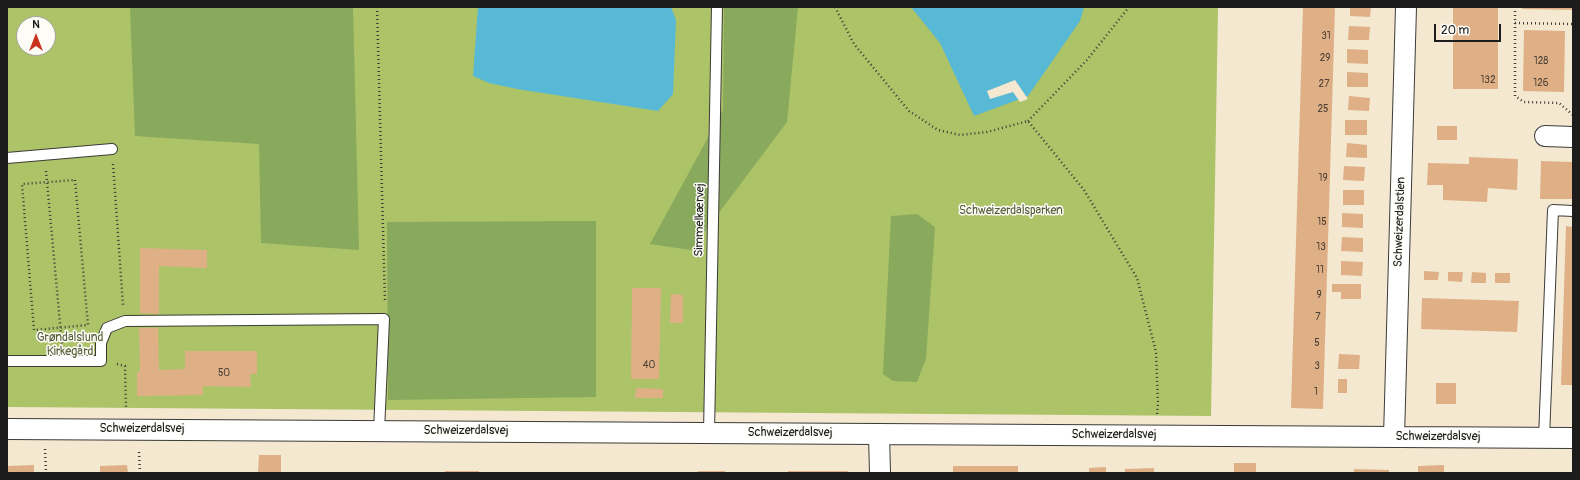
<!DOCTYPE html>
<html>
<head>
<meta charset="utf-8">
<style>
  body { margin:0 }
  #map { position:relative; width:1580px; height:480px; overflow:hidden; background:#f4e8d1; font-family:Pangolin,sans-serif }
  canvas { display:block }
  .frame { position:absolute; inset:0; border:8px solid #1c1c1c; pointer-events:none }
  .north { position:absolute; left:16px; top:16px; width:40px; height:40px; box-sizing:border-box; background:#fdfcf7; border:1px solid #a3a29f; border-radius:50%; rotate:0deg; font-size:11px; font-weight:700; line-height:16px; text-align:center; color:#1c1c1c }
  .north::after { content:''; display:block; margin:auto; width:14px; height:18px; background:#c8321e; clip-path:polygon(50% 0,100% 100%,50% 72%,0 100%) }
  .scale { position:absolute; left:1434px; top:24px; width:67px; height:18px; box-sizing:border-box; border:2px solid #1c1c1c; border-top:0; padding-left:5px; font-size:12px; line-height:14px; white-space:nowrap; color:#1c1c1c; -webkit-text-stroke:3px #fdfcf7; paint-order:stroke }
</style>
</head>
<body>
<div id="map">
<canvas width="1580" height="480"></canvas>
<div class="frame"></div>
<div class="north">N</div>
<div class="scale">20 m</div>
</div>
<script>
const context = document.querySelector('canvas').getContext('2d');
context.lineJoin = 'round';
function fill(path, color) {
  context.fillStyle = color;
  context.fill(path, 'evenodd');
}
function shape(rows) {
  const path = new Path2D();
  for (const r of rows) {
    path.moveTo(r[0], r[1]);
    for (let i = 2; i < r.length; i += 2) path.lineTo(r[i], r[i + 1]);
  }
  return path;
}
function strokePath(path, color, width, dash) {
  context.strokeStyle = color;
  context.lineWidth = width;
  context.lineCap = dash ? 'butt' : 'round';
  context.setLineDash(dash || []);
  context.stroke(path);
}
function label(font, color, halo, rows, align = 'center') {
  context.font = font + ' Pangolin,sans-serif';
  context.lineWidth = 3;
  context.setLineDash([]);
  context.textBaseline = 'middle';
  context.strokeStyle = halo;
  context.fillStyle = color;
  for (const [text, x, y, turn = 0] of rows) {
    context.save();
    context.translate(x, y);
    context.rotate((+turn || 0) * Math.PI / 180);
    context.textAlign = isNaN(turn) ? turn : align;
    if (halo) context.strokeText(text, 0, 0);
    context.fillText(text, 0, 0);
    context.restore();
  }
}
const green = shape([
  [7,7,1218,7,1211,416,7,407],
  [24,24,48,24,48,48,24,48]
]);
const forest = shape([
  [130,7,353,7,359,250,261,243,259,144,135,136],
  [724,7,798,7,787,122,691,250,650,244,723,110],
  [917,214,935,227,926,359,917,382,893,381,883,374,891,216],
  [596,221,596,397,388,400,387,222]
]);
const water = shape([
  [478,7,671,7,676,20,673,94,658,111,517,89,489,83,473,76],
  [911,7,1084,7,1080,21,1028,96,974,116,940,43]
]);
const pier = shape([
  [1015,80,1028,99,1020,102,1013,92,990,99,987,91]
]);
const building = shape([
  [1303,7,1335,7,1323,409,1291,408],
  [1350,7,1371,7,1370,17,1350,16],
  [1453,7,1498,7,1498,89,1453,89],
  [1522,7,1573,7,1573,10,1522,9],
  [1349,26,1370,27,1369,40,1348,40],
  [1524,30,1565,31,1564,92,1523,91],
  [1347,49,1368,50,1368,64,1347,63],
  [1347,72,1368,73,1368,87,1347,87],
  [1349,96,1370,98,1369,111,1348,110],
  [1345,120,1367,120,1367,135,1345,135],
  [1437,126,1457,126,1457,140,1437,140],
  [1347,143,1367,145,1367,158,1346,157],
  [1469,157,1518,159,1517,190,1488,188,1487,202,1443,200,1443,185,1427,185,1428,163,1469,164],
  [1541,161,1573,162,1573,199,1540,199],
  [1344,166,1365,167,1364,181,1343,180],
  [1343,190,1364,190,1364,205,1343,205],
  [1342,213,1363,214,1363,228,1342,227],
  [1566,226,1573,227,1573,385,1561,385],
  [1342,237,1363,238,1363,252,1341,251],
  [140,248,207,250,207,268,159,266,159,314,140,313],
  [1341,261,1363,262,1362,276,1341,275],
  [1424,271,1439,272,1438,280,1424,280],
  [1448,272,1463,272,1462,282,1448,281],
  [1472,272,1486,273,1486,283,1471,283],
  [1495,273,1510,273,1510,283,1495,283],
  [1332,284,1361,284,1361,299,1341,299,1341,292,1332,292],
  [632,288,661,288,659,379,631,379],
  [671,294,683,295,683,323,670,323],
  [1422,298,1519,301,1517,332,1421,329],
  [139,328,158,328,159,370,185,369,185,351,257,351,257,374,250,374,251,387,203,386,203,395,137,396,137,372,140,372],
  [1339,354,1360,355,1359,369,1338,369],
  [1338,379,1347,379,1347,393,1338,393],
  [1436,383,1456,383,1456,404,1436,404],
  [636,388,663,389,663,398,635,398],
  [259,455,281,455,281,473,258,472],
  [1234,463,1256,463,1256,473,1234,473],
  [34,465,34,473,7,473,7,466],
  [127,465,128,473,100,473,100,466],
  [1444,465,1444,473,1418,473,1418,466],
  [953,466,1018,466,1018,473,953,473],
  [1106,467,1106,473,1089,473,1089,468],
  [1154,468,1154,473,1125,473,1125,469],
  [1354,469,1389,470,1389,473,1354,473],
  [445,471,479,471,479,473,445,473],
  [698,471,725,471,725,473,698,473],
  [788,471,848,471,848,473,788,473]
]);
const path = shape([
  [377,7,385,302],
  [835,7,854,44,909,111,938,130,960,135,987,132,1028,121,1084,190,1137,278,1156,352,1158,403,1157,415],
  [1515,7,1515,96,1524,102,1559,103,1573,115],
  [1515,23,1573,24],
  [1028,121,1087,60,1129,7],
  [113,164,123,305],
  [46,171,62,345],
  [75,180,88,325,34,330,22,184,75,180],
  [117,364,125,366,126,408],
  [45,449,46,473],
  [139,452,140,473]
]);
const service = shape([
  [7,158,112,149],
  [7,361,101,361,101,343,107,328,125,321,384,319,379,431],
  [709,433,717,7],
  [1544,438,1553,210,1573,211]
]);
const minor = shape([
  [1545,136,1573,137],
  [7,429,1573,438],
  [879,434,880,473],
  [1394,437,1406,7]
]);
const numberNames = [
  ["31",1326,36],
  ["29",1325,58],
  ["128",1541,61],
  ["132",1488,80],
  ["126",1541,83],
  ["27",1324,84],
  ["25",1323,109],
  ["19",1323,178],
  ["15",1322,222],
  ["13",1321,247],
  ["11",1320,270],
  ["9",1319,295],
  ["7",1318,317],
  ["5",1317,343],
  ["40",649,365],
  ["3",1317,366],
  ["50",224,373],
  ["1",1316,392]
];
const parkNames = [
  ["Schweizerdalsparken",1011,211],
  ["Grøndalslund",70,338],
  ["Kirkegård",70,352]
];
const streetNames = [
  ["Simmelkærvej",700,220,-89],
  ["Schweizerdalstien",1400,222,-88],
  ["Schweizerdalsvej",142,429],
  ["Schweizerdalsvej",466,431],
  ["Schweizerdalsvej",790,433],
  ["Schweizerdalsvej",1114,435],
  ["Schweizerdalsvej",1438,437]
];
fill(green, '#acc368');
fill(forest, '#89a95c');
fill(water, '#57b9d5');
fill(pier, '#f4e8d1');
fill(building, '#dfb086');
strokePath(service, '#3c3b37', 12);
strokePath(minor, '#3c3b37', 22);
strokePath(path, '#3c3b37', 2.5, [1, 3]);
strokePath(service, '#fff', 10);
strokePath(minor, '#fff', 20);
label('10px', '#4d4136', null, numberNames);
label('12px', '#565f3a', '#fdfcf7', parkNames);
label('12px', '#1c1c1c', '#fdfcf7', streetNames);
</script>
</body>
</html>
